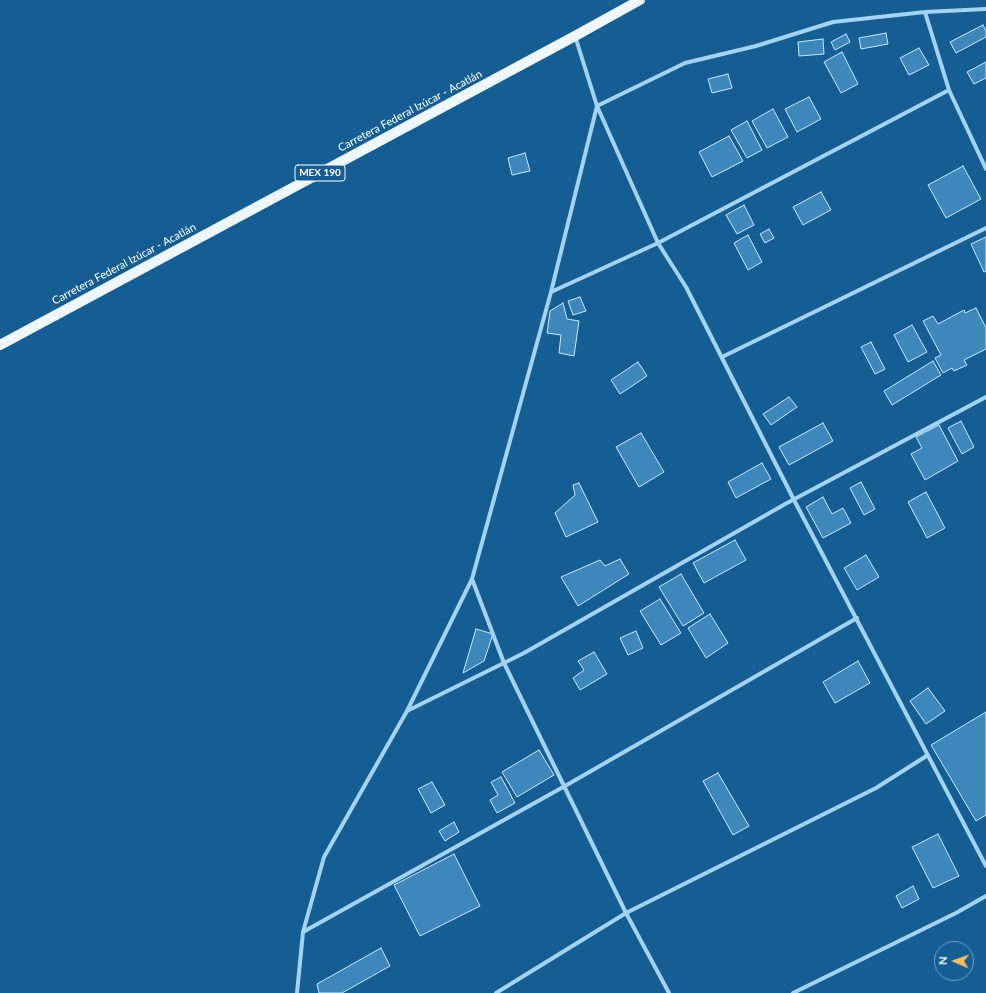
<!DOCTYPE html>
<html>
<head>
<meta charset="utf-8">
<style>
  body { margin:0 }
  #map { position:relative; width:986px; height:993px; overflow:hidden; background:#155e93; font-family:Lato,sans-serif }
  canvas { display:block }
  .north { position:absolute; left:934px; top:941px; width:40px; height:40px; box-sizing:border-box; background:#155e93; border:1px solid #739ebe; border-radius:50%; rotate:272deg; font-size:11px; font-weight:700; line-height:16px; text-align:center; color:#fff }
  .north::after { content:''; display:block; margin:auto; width:14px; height:18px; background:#ffbc64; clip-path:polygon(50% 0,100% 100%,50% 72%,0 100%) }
</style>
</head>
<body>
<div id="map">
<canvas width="986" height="993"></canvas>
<div class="north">N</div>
</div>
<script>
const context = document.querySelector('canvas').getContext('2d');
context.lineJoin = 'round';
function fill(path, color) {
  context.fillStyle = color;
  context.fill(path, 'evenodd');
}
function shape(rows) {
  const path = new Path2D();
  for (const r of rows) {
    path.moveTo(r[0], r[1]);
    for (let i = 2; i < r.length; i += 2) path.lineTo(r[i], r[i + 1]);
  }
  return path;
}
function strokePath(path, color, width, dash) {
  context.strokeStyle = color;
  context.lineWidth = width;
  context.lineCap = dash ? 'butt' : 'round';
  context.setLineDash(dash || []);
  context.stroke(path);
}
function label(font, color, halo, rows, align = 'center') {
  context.font = font + ' Lato,sans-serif';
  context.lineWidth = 3;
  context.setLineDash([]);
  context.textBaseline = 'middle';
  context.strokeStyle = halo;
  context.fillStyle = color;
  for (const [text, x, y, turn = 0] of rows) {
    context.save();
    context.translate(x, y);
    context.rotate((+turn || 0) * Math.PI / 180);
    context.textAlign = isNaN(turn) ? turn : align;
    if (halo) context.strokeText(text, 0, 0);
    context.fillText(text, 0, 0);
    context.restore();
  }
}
const building = shape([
  [983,25,986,31,986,37,956,53,950,42,983,25],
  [886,33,888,44,861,49,859,38,886,33],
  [846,34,850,42,835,50,831,42,846,34],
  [823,39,824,54,799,56,798,42,823,39],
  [919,48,929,65,909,75,900,58,919,48],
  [842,52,858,84,841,93,824,62,842,52],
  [986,62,986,78,974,84,967,72,986,62],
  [728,74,732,88,712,93,708,79,728,74],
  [809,97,821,119,797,132,785,109,809,97],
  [773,109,788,137,767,148,752,121,773,109],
  [747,121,762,150,747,158,731,130,747,121],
  [729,136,743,161,712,177,699,152,729,136],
  [525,153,530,171,512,175,508,158,525,153],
  [963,166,981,199,946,218,928,185,963,166],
  [821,192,831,210,803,225,793,207,821,192],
  [744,205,754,225,737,234,726,215,744,205],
  [769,229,774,238,765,243,760,234,769,229],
  [748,235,762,262,748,270,734,243,748,235],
  [986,237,986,271,984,272,971,244,986,237],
  [580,297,586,311,573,315,568,301,580,297],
  [563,303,567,319,579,321,574,356,559,353,561,335,547,333,550,311,563,303],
  [976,308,986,328,986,349,964,360,967,365,954,371,952,368,943,373,935,358,941,355,923,321,933,316,938,324,964,310,965,313,976,308],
  [912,325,927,352,908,362,894,335,912,325],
  [871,342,885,369,875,374,861,347,871,342],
  [933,361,941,375,892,405,884,391,933,361],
  [638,362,647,376,620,394,611,380,638,362],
  [789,397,797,407,771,425,763,414,789,397],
  [961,421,974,447,962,454,948,428,961,421],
  [823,423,833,441,789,465,779,447,823,423],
  [939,425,958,461,925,480,911,454,922,448,916,437,939,425],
  [641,433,664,472,639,487,616,447,641,433],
  [762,463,771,479,736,498,728,482,762,463],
  [861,482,875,509,864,515,850,488,861,482],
  [579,483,598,522,566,537,555,513,575,495,573,485,579,483],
  [926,492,945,528,927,538,908,502,926,492],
  [823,497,832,514,843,508,851,523,823,538,806,507,823,497],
  [735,540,746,560,704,583,693,563,735,540],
  [866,555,879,577,857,590,844,568,866,555],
  [620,559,629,574,578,606,561,577,600,560,605,566,620,559],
  [681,574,704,613,683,626,659,587,681,574],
  [660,599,681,633,661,645,640,611,660,599],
  [710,614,728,643,706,658,688,628,710,614],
  [476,629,493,634,484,661,463,673,476,629],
  [636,631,643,648,628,655,620,638,636,631],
  [594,652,607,674,580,690,573,678,584,670,578,661,594,652],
  [858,661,870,683,835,703,823,682,858,661],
  [928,688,945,711,926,724,910,701,928,688],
  [986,712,986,815,976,821,931,745,986,712],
  [539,750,554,775,517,797,502,772,539,750],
  [718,773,749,826,733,835,703,781,718,773],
  [501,777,515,803,497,813,490,800,498,795,491,782,501,777],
  [432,782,445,805,431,813,418,789,432,782],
  [454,822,459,832,445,841,439,831,454,822],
  [938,834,959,876,933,888,912,847,938,834],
  [454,854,480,906,420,936,394,885,454,854],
  [913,886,919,899,902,908,896,896,913,886],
  [381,948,390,966,342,993,319,993,317,984,381,948]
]);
const minor = shape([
  [925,12,949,90,986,169],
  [575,36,597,106,658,243,686,287,794,500,986,866],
  [551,292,658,243,949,90],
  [722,357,986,228],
  [472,579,504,663,626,913,669,993],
  [407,711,524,653,787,503,986,397],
  [303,932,565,786,857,618],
  [297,993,303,932,324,857,407,711,472,579,551,292,597,106,685,63,756,46,833,22,925,12,986,9],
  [496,993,626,913,876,788,928,755],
  [793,993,956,913,986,896]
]);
const primary = shape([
  [0,345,575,36,640,0]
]);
const shields = [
  [320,173,50]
];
const shieldNames = [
  ["MEX 190",320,173]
];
const streetNames = [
  ["Carretera Federal Izúcar - Acatlán",410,111,-28],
  ["Carretera Federal Izúcar - Acatlán",124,264,-28]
];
fill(building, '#3d87bb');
strokePath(building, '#cbe8fc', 1);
strokePath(minor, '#a4d2f1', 4);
strokePath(primary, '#eef7ff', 10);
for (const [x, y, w] of shields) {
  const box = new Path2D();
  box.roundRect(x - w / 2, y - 8, w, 16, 3);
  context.fillStyle = '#155e93';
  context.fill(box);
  strokePath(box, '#fff', 1);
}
label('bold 10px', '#fff', null, shieldNames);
label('11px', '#fff', '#155e93', streetNames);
</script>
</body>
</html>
